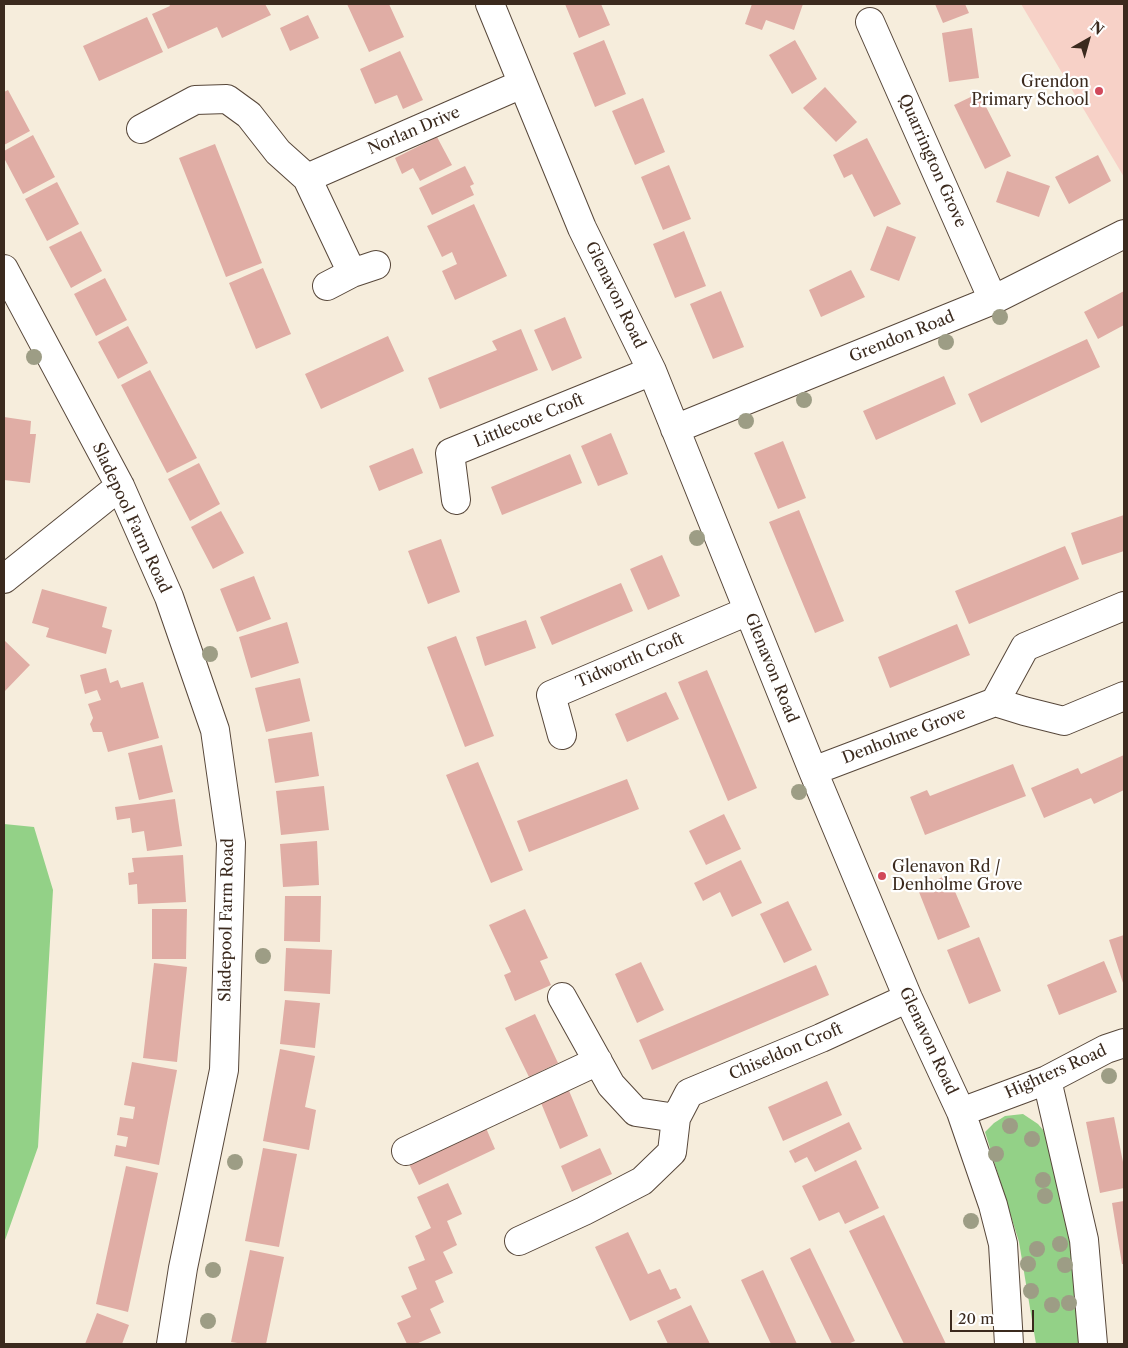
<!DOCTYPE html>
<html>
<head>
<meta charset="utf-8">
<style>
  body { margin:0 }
  #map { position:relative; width:1128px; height:1348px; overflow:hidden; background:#f6eddc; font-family:"Libre Caslon Text",serif }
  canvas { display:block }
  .frame { position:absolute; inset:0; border:5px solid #3b2a1e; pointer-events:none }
  .north { position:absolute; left:1063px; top:15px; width:50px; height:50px; -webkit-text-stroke:4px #fff; paint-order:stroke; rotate:38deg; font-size:14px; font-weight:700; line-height:20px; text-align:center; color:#3b2a1e }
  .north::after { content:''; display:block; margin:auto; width:18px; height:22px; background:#3b2a1e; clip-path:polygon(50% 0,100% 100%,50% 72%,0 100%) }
  .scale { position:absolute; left:950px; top:1310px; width:84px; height:22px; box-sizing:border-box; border:2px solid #3b2a1e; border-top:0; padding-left:6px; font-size:15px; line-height:18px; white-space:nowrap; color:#3b2a1e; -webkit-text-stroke:4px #fff; paint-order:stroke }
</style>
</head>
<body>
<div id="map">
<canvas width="1128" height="1348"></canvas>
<div class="frame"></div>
<div class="north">N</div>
<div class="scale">20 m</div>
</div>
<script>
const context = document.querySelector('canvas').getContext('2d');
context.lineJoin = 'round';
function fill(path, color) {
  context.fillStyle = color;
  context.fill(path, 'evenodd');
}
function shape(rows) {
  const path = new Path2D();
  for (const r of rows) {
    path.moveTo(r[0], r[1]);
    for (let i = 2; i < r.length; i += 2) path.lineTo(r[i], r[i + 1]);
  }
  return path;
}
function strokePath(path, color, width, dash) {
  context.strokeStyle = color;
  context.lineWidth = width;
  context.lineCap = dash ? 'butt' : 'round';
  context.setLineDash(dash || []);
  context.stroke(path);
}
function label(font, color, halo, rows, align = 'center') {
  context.font = font + ' "Libre Caslon Text",serif';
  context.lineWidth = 4.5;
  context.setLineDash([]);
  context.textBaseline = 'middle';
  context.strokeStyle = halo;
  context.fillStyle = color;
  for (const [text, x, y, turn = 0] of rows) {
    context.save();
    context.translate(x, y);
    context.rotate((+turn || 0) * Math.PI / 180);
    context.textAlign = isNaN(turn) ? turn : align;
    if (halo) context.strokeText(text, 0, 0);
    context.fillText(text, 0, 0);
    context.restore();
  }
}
const built = shape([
  [1021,4,1124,4,1124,177]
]);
const green = shape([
  [4,824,34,827,53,890,38,1147,4,1243],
  [1023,1114,1038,1124,1050,1138,1077,1249,1081,1344,1036,1344,1019,1242,985,1132,994,1123,1005,1116]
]);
const building = shape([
  [169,4,265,4,271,15,222,38,217,27,168,49,152,14,170,6],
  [347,4,389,4,404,37,369,52],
  [565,4,601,4,610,25,579,38],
  [752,4,803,4,794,30,766,20,762,30,745,24],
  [935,4,965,4,969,13,943,23],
  [308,15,319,38,290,51,280,28],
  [147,17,163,52,99,81,83,46],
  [972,28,979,78,949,82,942,33],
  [604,40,626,94,595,107,573,53],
  [795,40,817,79,792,94,769,55],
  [400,51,423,100,403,109,397,95,375,104,360,69],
  [825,87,857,122,836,142,803,108],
  [8,90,30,131,4,145,4,92],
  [979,93,1011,156,985,169,954,105],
  [643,98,665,152,635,165,612,111],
  [33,135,55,177,23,194,4,158,4,151],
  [437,137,452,165,420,181,413,168,402,174,395,158],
  [867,138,901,204,874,217,852,174,844,178,833,155],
  [215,144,262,263,226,277,179,158],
  [1098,155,1111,181,1069,204,1055,177],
  [669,165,691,219,663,230,641,177],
  [465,166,474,184,470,186,474,195,432,215,419,188],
  [1007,171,1050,186,1039,217,996,202],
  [57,182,79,224,47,241,25,199],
  [474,204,507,276,455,300,442,271,457,264,452,252,442,257,427,226],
  [887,226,916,237,899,281,870,270],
  [81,231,102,271,71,288,49,247],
  [684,231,706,286,675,298,653,244],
  [263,268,291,334,256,349,229,283],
  [851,270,865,297,821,317,809,290],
  [105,278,127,320,96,336,74,294],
  [721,291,744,347,713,359,690,304],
  [1124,291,1124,325,1098,339,1084,312],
  [565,317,582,358,552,371,534,330],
  [128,326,148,363,118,379,98,342],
  [521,329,538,370,440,409,428,378,497,350,492,341],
  [388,336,404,371,321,409,305,374],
  [1087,339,1100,367,981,423,968,394],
  [150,370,197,458,167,473,121,385],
  [944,376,956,404,876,440,863,411],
  [4,417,31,421,30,434,36,434,30,483,4,480],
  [611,433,628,474,598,486,581,446],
  [783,441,806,498,778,509,754,453],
  [413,448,423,473,379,491,369,466],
  [570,454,582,483,502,515,491,487],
  [199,463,220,504,190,521,168,479],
  [799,510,844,621,815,633,769,522],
  [221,511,244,553,213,569,191,527],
  [1124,515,1124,551,1082,565,1071,533],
  [441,539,460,592,428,604,408,551],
  [1065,546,1079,579,969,624,955,591],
  [662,555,680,596,648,610,630,569],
  [254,576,271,619,237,632,220,589],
  [621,583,633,611,552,645,540,617],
  [42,589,107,607,102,627,112,630,106,654,46,637,49,628,32,623],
  [526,620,536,648,485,666,476,637],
  [287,622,299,663,251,678,239,637],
  [957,624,970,655,890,688,878,657],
  [456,636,494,736,465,747,427,647],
  [4,640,30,665,4,692],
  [106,668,110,683,118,680,121,688,143,682,159,738,108,752,102,732,93,732,90,724,93,718,88,704,101,700,97,690,85,694,80,675],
  [707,670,757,788,728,801,678,682],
  [300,678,310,721,266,732,255,688],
  [666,692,679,719,627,742,615,714],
  [312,732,319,776,275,783,268,739],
  [162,745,173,792,139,800,128,753],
  [1124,755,1124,790,1094,804,1091,798,1044,818,1031,788,1078,768,1081,774],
  [478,762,523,870,491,883,446,775],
  [1013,764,1026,796,925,835,910,797,927,790,930,796],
  [627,779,639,809,529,852,517,821],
  [324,786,329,830,281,835,276,791],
  [175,799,182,846,147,851,144,831,132,833,130,818,117,820,115,807],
  [724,814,741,849,706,865,689,831],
  [317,841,319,885,283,887,280,844],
  [183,855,186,902,138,904,137,884,129,885,128,873,134,872,132,858],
  [741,860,762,903,732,917,720,892,703,901,694,883],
  [948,875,970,927,938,940,917,887],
  [285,896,321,896,320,942,284,941],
  [788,901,812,950,784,963,760,914],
  [152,909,187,909,186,959,152,959],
  [525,909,548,958,540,961,551,985,515,1001,504,975,511,972,489,925],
  [1124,935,1124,986,1109,940],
  [979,937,1001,991,969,1004,947,950],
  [286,948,332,950,330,994,284,991],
  [1104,961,1117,992,1059,1015,1047,985],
  [641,962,664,1010,637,1023,615,974],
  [154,963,187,967,177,1062,143,1058],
  [816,965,829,995,652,1070,639,1040],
  [285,1000,320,1003,315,1048,280,1044],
  [535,1014,558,1063,529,1077,505,1028],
  [280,1049,315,1056,305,1107,316,1110,309,1150,263,1141],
  [132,1062,177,1070,159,1165,114,1156,116,1145,126,1147,128,1137,117,1135,120,1117,133,1119,135,1107,124,1105],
  [827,1081,842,1115,783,1141,768,1107],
  [567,1086,588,1136,560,1149,539,1098],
  [1114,1117,1124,1167,1124,1188,1100,1193,1086,1122],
  [849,1122,862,1149,815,1172,807,1157,795,1163,789,1151],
  [486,1128,495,1149,419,1185,409,1164],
  [263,1148,297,1154,279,1247,245,1241],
  [600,1148,612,1174,572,1192,561,1166],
  [856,1160,879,1208,845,1224,839,1212,819,1221,802,1186],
  [126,1166,158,1173,128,1312,96,1304],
  [448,1183,462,1214,447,1221,457,1245,443,1252,453,1273,435,1281,444,1302,430,1309,441,1333,416,1344,407,1344,397,1323,411,1317,401,1296,417,1289,408,1267,425,1260,415,1236,431,1228,417,1197],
  [1124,1201,1124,1264,1122,1264,1112,1203],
  [884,1215,946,1344,904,1344,849,1231],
  [628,1232,648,1274,660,1269,670,1290,676,1288,681,1298,630,1321,595,1247],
  [810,1248,855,1341,848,1344,832,1344,790,1258],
  [250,1250,284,1257,266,1344,244,1344,231,1342],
  [763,1270,797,1344,771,1344,741,1280],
  [691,1305,710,1344,668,1344,657,1321],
  [97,1313,129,1325,122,1344,85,1344]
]);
const minor = shape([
  [490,4,582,228,652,371,813,771,908,998,961,1112,993,1205,1003,1244,1009,1344],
  [870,22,993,300],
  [141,129,195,100,227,99,249,115,278,152,307,178,522,84],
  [307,178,352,273],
  [4,269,120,486,169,597,215,730,231,843,224,1070,183,1268,171,1344],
  [327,286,352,273,376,265],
  [675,429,993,300,1124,234],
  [456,500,450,453,652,371],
  [4,579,120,486],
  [995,702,1025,647,1124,606],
  [562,735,551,695,748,611],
  [813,771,995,702,1024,711,1064,721,1124,696],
  [562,997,611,1085,636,1112,676,1118],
  [1047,1080,1084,1240,1093,1344],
  [961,1112,1047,1080,1106,1049,1124,1043],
  [406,1151,598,1061],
  [519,1241,584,1211,642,1181,672,1152,676,1118,689,1093,821,1038,908,998]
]);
const trees = [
  [1000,317],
  [946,342],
  [34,357],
  [804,400],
  [746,421],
  [697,538],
  [210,654],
  [799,792],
  [263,956],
  [1109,1076],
  [1010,1126],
  [1032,1139],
  [996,1154],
  [235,1162],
  [1043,1180],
  [1045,1196],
  [971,1221],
  [1060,1244],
  [1037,1249],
  [1028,1264],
  [1065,1265],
  [213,1270],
  [1031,1291],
  [1069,1303],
  [1052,1305],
  [208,1321]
];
const markers = [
  [1099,91,5,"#d1495b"],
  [882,876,5,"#d1495b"]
];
const poiNames = [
  ["Grendon",1089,82],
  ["Primary School",1089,100],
  ["Glenavon Rd /",892,867,"left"],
  ["Denholme Grove",892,885,"left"]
];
const streetNames = [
  ["Norlan Drive",414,131,-23],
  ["Quarrington Grove",932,161,66],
  ["Glenavon Road",615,295,64],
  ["Grendon Road",902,337,-22],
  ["Littlecote Croft",529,421,-22],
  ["Sladepool Farm Road",131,518,65],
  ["Tidworth Croft",630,661,-23],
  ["Glenavon Road",771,668,68],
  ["Denholme Grove",904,736,-21],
  ["Sladepool Farm Road",227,920,-89],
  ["Glenavon Road",928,1041,65],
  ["Chiseldon Croft",786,1052,-23],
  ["Highters Road",1056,1072,-24]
];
fill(built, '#f7d1c7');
fill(green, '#93d187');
fill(building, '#e0ada5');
strokePath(minor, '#57473a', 30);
strokePath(minor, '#fff', 28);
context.fillStyle = '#9d9d85';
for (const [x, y] of trees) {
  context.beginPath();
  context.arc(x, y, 8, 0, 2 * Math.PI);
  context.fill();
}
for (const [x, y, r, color] of markers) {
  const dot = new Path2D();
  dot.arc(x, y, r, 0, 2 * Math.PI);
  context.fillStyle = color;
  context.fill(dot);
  strokePath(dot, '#fff', 2);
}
label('16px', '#3b2a1e', '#fff', poiNames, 'right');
label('16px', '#3b2a1e', '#fff', streetNames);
</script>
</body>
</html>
